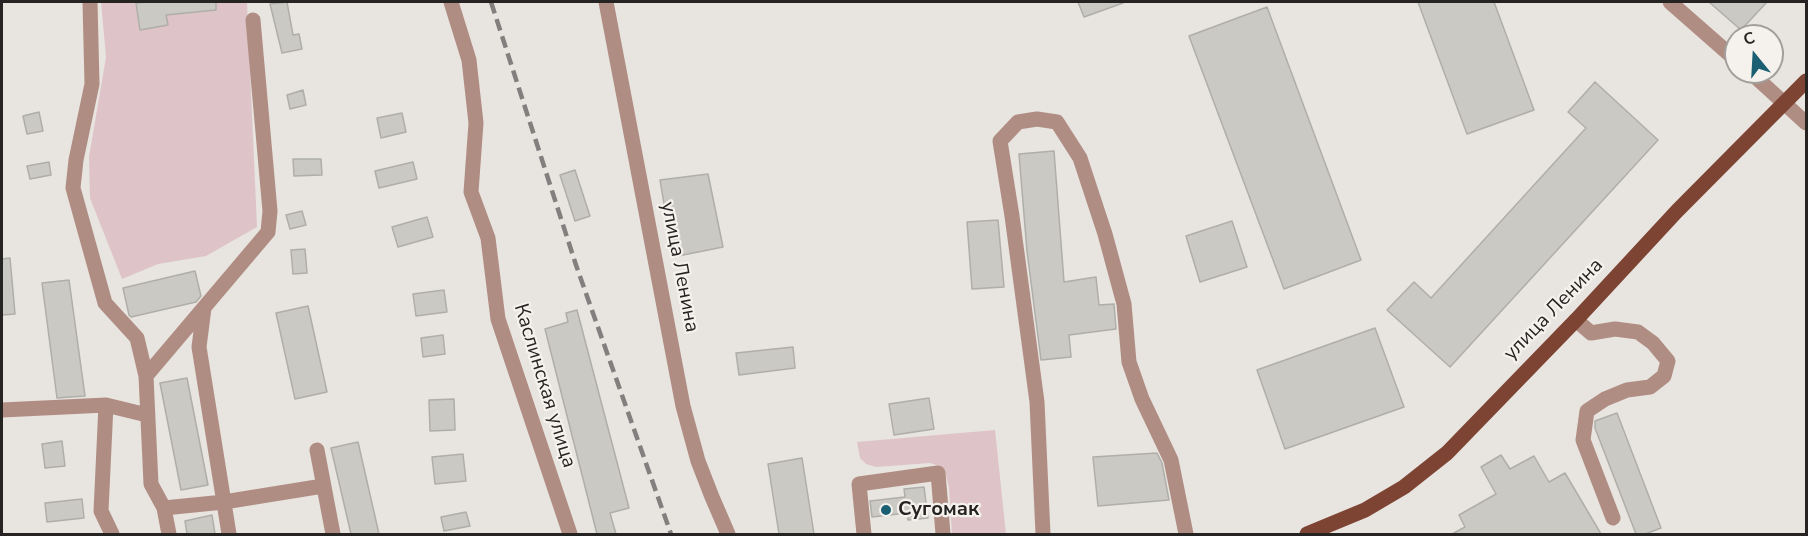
<!DOCTYPE html>
<html>
<head>
<meta charset="utf-8">
<style>
  body { margin:0 }
  #map { position:relative; width:1808px; height:536px; overflow:hidden; background:#e8e4e0; font-family:"Nunito Sans",sans-serif }
  canvas { display:block }
  .frame { position:absolute; inset:0; border:3px solid #252423; pointer-events:none }
  .north { position:absolute; left:1724px; top:24px; width:60px; height:60px; box-sizing:border-box; background:#f5f1ed; border:2px solid #a29f9c; border-radius:50%; rotate:342deg; font-size:16px; font-weight:700; line-height:24px; text-align:center; color:#252423 }
  .north::after { content:''; display:block; margin:auto; width:21px; height:27px; background:#1b5f72; clip-path:polygon(50% 0,100% 100%,50% 72%,0 100%) }
</style>
</head>
<body>
<div id="map">
<canvas width="1808" height="536"></canvas>
<div class="frame"></div>
<div class="north">С</div>
</div>
<script>
const context = document.querySelector('canvas').getContext('2d');
context.lineJoin = 'round';
function fill(path, color) {
  context.fillStyle = color;
  context.fill(path, 'evenodd');
}
function shape(rows) {
  const path = new Path2D();
  for (const r of rows) {
    path.moveTo(r[0], r[1]);
    for (let i = 2; i < r.length; i += 2) path.lineTo(r[i], r[i + 1]);
  }
  return path;
}
function strokePath(path, color, width, dash) {
  context.strokeStyle = color;
  context.lineWidth = width;
  context.lineCap = dash ? 'butt' : 'round';
  context.setLineDash(dash || []);
  context.stroke(path);
}
function label(font, color, halo, rows, align = 'center') {
  context.font = font + ' "Nunito Sans",sans-serif';
  context.lineWidth = 4.5;
  context.setLineDash([]);
  context.textBaseline = 'middle';
  context.strokeStyle = halo;
  context.fillStyle = color;
  for (const [text, x, y, turn = 0] of rows) {
    context.save();
    context.translate(x, y);
    context.rotate((+turn || 0) * Math.PI / 180);
    context.textAlign = isNaN(turn) ? turn : align;
    if (halo) context.strokeText(text, 0, 0);
    context.fillText(text, 0, 0);
    context.restore();
  }
}
const green = shape([
  [101,2,247,2,257,227,206,256,158,264,122,279,90,198,89,157,106,57],
  [995,430,1006,534,952,534,949,487,945,472,939,466,930,463,876,467,866,464,860,458,857,442]
]);
const building = shape([
  [147,2,216,2,216,10,166,15,168,25,140,30,136,3,147,2],
  [287,2,293,35,299,34,302,49,282,53,270,4,287,2],
  [1078,2,1122,2,1123,3,1084,17,1078,2],
  [1418,2,1494,2,1534,110,1467,134,1418,2],
  [1709,2,1767,2,1741,30,1709,2],
  [1267,7,1361,260,1284,289,1189,36,1267,7],
  [1595,82,1658,140,1450,367,1387,310,1414,282,1431,298,1586,128,1568,112,1595,82],
  [303,90,306,105,290,109,287,95,303,90],
  [39,112,43,131,27,134,23,116,39,112],
  [402,113,406,132,381,138,377,118,402,113],
  [1054,151,1064,282,1096,277,1099,305,1114,304,1116,329,1069,335,1071,357,1041,360,1027,251,1019,154,1054,151],
  [293,159,321,159,322,175,294,176,293,159],
  [49,162,51,175,30,179,27,166,49,162],
  [413,162,417,179,379,188,375,171,413,162],
  [575,170,590,216,575,221,560,175,575,170],
  [708,174,723,247,673,257,660,180,708,174],
  [302,211,306,225,290,229,286,215,302,211],
  [427,217,433,237,398,247,392,227,427,217],
  [998,220,1004,287,972,289,967,222,998,220],
  [1232,221,1247,267,1200,282,1186,236,1232,221],
  [305,249,307,273,293,274,291,250,305,249],
  [10,258,15,314,2,315,2,259,10,258],
  [195,271,201,296,196,302,131,317,129,315,123,288,195,271],
  [69,280,85,396,57,398,42,283,69,280],
  [444,290,447,312,416,316,413,294,444,290],
  [308,306,327,392,295,399,276,313,308,306],
  [577,310,629,508,610,513,616,534,597,534,545,329,568,322,566,313,577,310],
  [1375,328,1404,407,1285,449,1257,370,1375,328],
  [443,335,445,354,423,357,421,338,443,335],
  [793,347,795,368,739,375,736,353,793,347],
  [187,378,208,485,181,490,160,383,187,378],
  [929,398,934,429,894,435,889,404,929,398],
  [454,399,455,430,430,431,429,400,454,399],
  [1617,413,1661,528,1645,534,1636,534,1595,428,1595,421,1617,413],
  [62,441,65,466,45,468,42,444,62,441],
  [358,442,379,534,351,534,331,448,358,442],
  [1157,453,1162,463,1169,500,1098,506,1093,457,1157,453],
  [463,454,466,481,435,484,432,457,463,454],
  [1501,455,1510,469,1534,456,1549,482,1565,473,1601,534,1452,534,1465,527,1459,515,1496,494,1481,467,1501,455],
  [802,458,814,534,779,534,768,464,802,458],
  [924,487,928,518,908,520,907,513,872,517,870,501,905,497,904,489,924,487],
  [82,499,84,518,47,522,45,503,82,499],
  [466,512,470,526,444,531,441,517,466,512],
  [212,515,215,534,187,534,185,521,212,515]
]);
const minor = shape([
  [90,2,92,84,76,160,73,188,105,303,137,338,146,376],
  [451,2,469,60,476,123,471,192,488,238,498,319,570,534],
  [606,2,683,406,698,461,712,497,728,534],
  [1670,2,1736,60],
  [1750,72,1806,123],
  [204,308,199,347,229,534],
  [1576,320,1591,333,1615,329,1638,332,1653,343,1668,361,1664,376,1650,387,1627,390,1605,399,1587,411,1583,440,1613,518],
  [106,405,101,511,112,534],
  [2,410,106,405,147,415],
  [317,450,333,534],
  [164,508,224,502,323,486],
  [169,534,164,508,151,484,146,376,268,232,270,211,253,20],
  [864,534,859,484,938,473,943,534],
  [1043,534,1037,402,1012,216,1000,141,1018,122,1037,119,1057,122,1080,158,1105,234,1124,304,1129,362,1142,399,1171,460,1186,534]
]);
const major = shape([
  [1307,534,1365,510,1404,487,1447,453,1576,320,1677,211,1806,81]
]);
const rail = shape([
  [491,2,576,265,671,534]
]);
const markers = [
  [886,510,6,"#1b5f72"]
];
const streetNames = [
  ["улица Ленина",679,267,79],
  ["улица Ленина",1554,310,-46],
  ["Каслинская улица",544,386,73]
];
const poiNames = [
  ["Сугомак",898,510]
];
fill(green, '#dec4c8');
fill(building, '#cac9c4');
strokePath(building, '#afaea9', 1.5);
strokePath(minor, '#b08d83', 15);
strokePath(major, '#7e4433', 15);
strokePath(rail, '#82807e', 4.5, [12, 6]);
for (const [x, y, r, color] of markers) {
  const dot = new Path2D();
  dot.arc(x, y, r, 0, 2 * Math.PI);
  context.fillStyle = color;
  context.fill(dot);
  strokePath(dot, '#f5f1ed', 2);
}
label('20px', '#252423', '#f5f1ed', streetNames);
label('bold 20px', '#252423', '#f5f1ed', poiNames, 'left');
</script>
</body>
</html>
